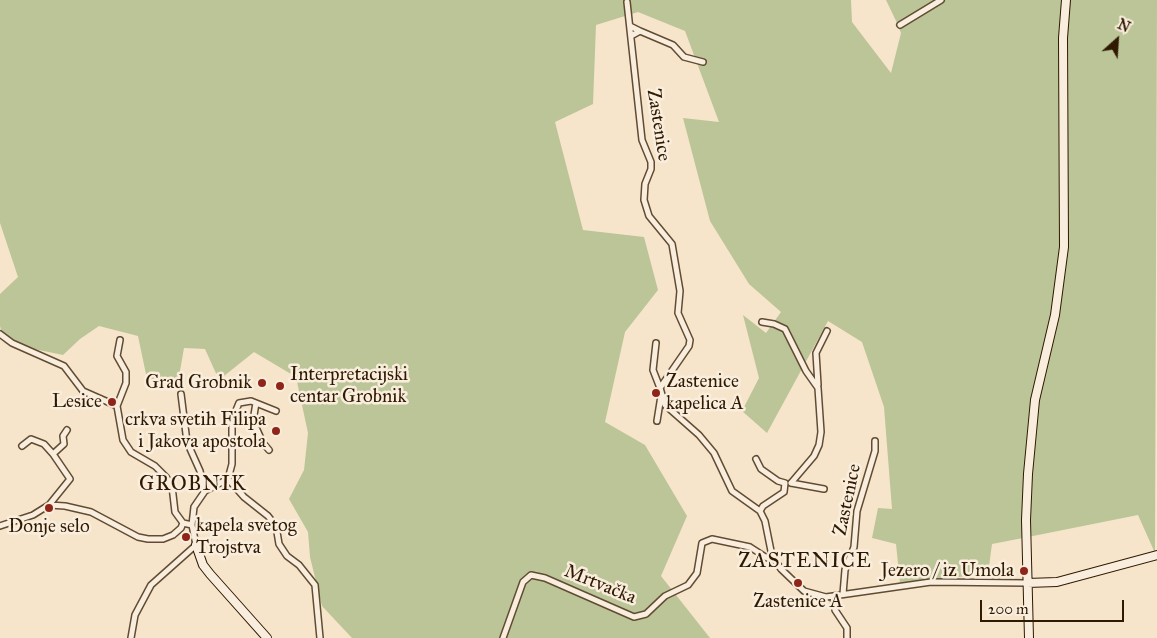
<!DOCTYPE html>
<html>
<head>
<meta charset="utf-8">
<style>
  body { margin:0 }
  #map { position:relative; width:1157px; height:638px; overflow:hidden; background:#f6e5ca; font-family:"IM FELL Great Primer",serif }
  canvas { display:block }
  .north { position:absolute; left:1092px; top:15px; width:50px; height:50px; -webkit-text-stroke:4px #f9eedd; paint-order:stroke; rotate:26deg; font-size:14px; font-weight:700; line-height:20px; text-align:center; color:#2f1901 }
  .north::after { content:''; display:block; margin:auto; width:18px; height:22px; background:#2f1901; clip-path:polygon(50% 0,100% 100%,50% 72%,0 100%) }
  .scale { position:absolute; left:980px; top:600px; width:144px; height:22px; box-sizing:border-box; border:2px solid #2f1901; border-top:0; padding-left:6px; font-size:15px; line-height:18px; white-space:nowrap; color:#2f1901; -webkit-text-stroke:4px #f9eedd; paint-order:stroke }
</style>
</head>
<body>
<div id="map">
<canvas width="1157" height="638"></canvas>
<div class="north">N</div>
<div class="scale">200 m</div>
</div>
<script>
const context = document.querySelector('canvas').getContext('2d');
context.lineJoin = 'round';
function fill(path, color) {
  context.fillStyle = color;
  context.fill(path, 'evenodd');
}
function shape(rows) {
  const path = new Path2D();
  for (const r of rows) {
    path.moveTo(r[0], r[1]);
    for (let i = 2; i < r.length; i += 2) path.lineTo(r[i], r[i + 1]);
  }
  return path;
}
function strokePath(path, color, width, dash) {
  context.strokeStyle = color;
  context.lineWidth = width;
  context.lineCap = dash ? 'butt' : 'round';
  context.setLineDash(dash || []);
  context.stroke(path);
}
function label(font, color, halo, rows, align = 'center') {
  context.font = font + ' "IM FELL Great Primer",serif';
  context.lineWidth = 5;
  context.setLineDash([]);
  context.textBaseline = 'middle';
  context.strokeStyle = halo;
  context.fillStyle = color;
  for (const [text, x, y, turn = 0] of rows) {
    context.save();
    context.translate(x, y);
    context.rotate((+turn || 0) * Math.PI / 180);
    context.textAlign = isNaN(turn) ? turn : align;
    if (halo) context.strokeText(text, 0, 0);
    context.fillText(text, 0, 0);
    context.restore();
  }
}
const green = shape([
  [0,0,851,0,852,22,891,73,901,33,899,28,940,2,945,0,1063,0,1061,251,1024,494,1023,538,992,544,988,574,900,583,896,544,872,538,878,508,892,509,884,407,862,342,828,321,767,433,742,411,759,378,743,315,766,333,781,312,749,284,710,221,683,118,719,122,685,31,638,12,596,25,593,104,555,122,583,230,644,237,658,290,625,332,605,422,645,445,687,516,661,576,710,638,352,638,322,606,310,557,308,532,289,499,304,470,308,433,296,377,254,352,219,380,205,349,184,348,177,388,147,379,138,336,99,326,80,339,63,355,5,343,0,326,0,294,18,277,0,223],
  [886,0,938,0,897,23],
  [1068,0,1157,0,1155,553,1138,515,1028,537,1029,500,1038,398,1058,316,1066,268,1065,83]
]);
const minor = shape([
  [627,2,642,140,651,162,651,169,645,184,644,200,649,216,672,244,680,291,678,313,690,340,689,346,660,388,665,405,699,435,714,453,732,491,760,511,765,521,772,556,781,569,804,591,826,597,931,582,1027,583],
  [900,25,941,0],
  [630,26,640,31,631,36],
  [640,31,673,45,684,57,703,62],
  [762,322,774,324,785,329,806,371,818,388,821,432,819,445,814,456,791,483],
  [0,334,12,343,64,366,83,391,117,406,123,440,131,452,155,466,166,477,172,486,175,512,183,523,192,525,196,545,151,585,135,615,131,638],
  [656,343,653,370,660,388],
  [818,385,816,353,827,331],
  [181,394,187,442,200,471,205,491,194,507,192,525],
  [256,403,276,411],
  [117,406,126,383,126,372,117,356,120,340],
  [657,421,661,396],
  [22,446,31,439,44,444,53,454],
  [756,459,761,469,778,481,785,483,784,492,763,506,760,511],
  [228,479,244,497,268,516,276,526,279,544,287,556,299,565,315,585,320,638],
  [791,483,824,489],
  [205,491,228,479,232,464,232,420,239,403,251,401,256,403,253,421,263,443,269,450],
  [49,505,70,479,53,454,64,444,63,436,67,430],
  [0,526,33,515,49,505,65,506,91,512,138,537,148,539,163,539,173,535,181,528,183,523],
  [843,594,845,570,854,547,857,511,875,451,875,441],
  [833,596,835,610,847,628,847,638],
  [503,638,523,582,531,575,545,578,634,617,646,614,665,596,688,585,697,573,702,543,712,539,750,547,767,558,772,556]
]);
const secondary = shape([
  [196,545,203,565,210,574,267,638],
  [1027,583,1057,582,1157,555],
  [1029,638,1026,520,1028,474,1035,400,1055,315,1064,247,1063,38,1066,0]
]);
const markers = [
  [262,383,5,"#8f2418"],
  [280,386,5,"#8f2418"],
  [656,393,5,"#8f2418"],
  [112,402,5,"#8f2418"],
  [276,431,5,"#8f2418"],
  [49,508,5,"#8f2418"],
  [186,537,5,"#8f2418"],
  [1024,571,5,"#8f2418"],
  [798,583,5,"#8f2418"]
];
const streetNames = [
  ["Zastenice",658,125,81],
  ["Zastenice",848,500,-78],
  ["Mrtvačka",600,585,22]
];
const poiNames = [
  ["Interpretacijski",290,375,"left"],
  ["centar Grobnik",290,397,"left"],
  ["Zastenice",666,382,"left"],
  ["kapelica A",666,404,"left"],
  ["Grad Grobnik",252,383],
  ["Lesice",102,402],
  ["crkva svetih Filipa",266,420],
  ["i Jakova apostola",266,442],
  ["kapela svetog",196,526,"left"],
  ["Trojstva",196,548,"left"],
  ["Donje selo",49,527,"center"],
  ["Jezero / iz Umola",1014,571],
  ["Zastenice A",798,602,"center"]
];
const quarterNames = [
  ["GROBNIK",193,485],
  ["ZASTENICE",805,562]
];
fill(green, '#bcc597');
strokePath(minor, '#614c33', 8);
strokePath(secondary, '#2f1901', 10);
strokePath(minor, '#f9eedd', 5);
strokePath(secondary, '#f9eedd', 8);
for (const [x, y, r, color] of markers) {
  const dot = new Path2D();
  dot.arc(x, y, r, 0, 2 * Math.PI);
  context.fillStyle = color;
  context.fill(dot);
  strokePath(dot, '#f9eedd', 2);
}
label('19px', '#2f1901', '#f9eedd', streetNames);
label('19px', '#2f1901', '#f9eedd', poiNames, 'right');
context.letterSpacing = '1px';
label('21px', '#2f1901', '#f9eedd', quarterNames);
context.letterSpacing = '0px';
</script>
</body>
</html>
